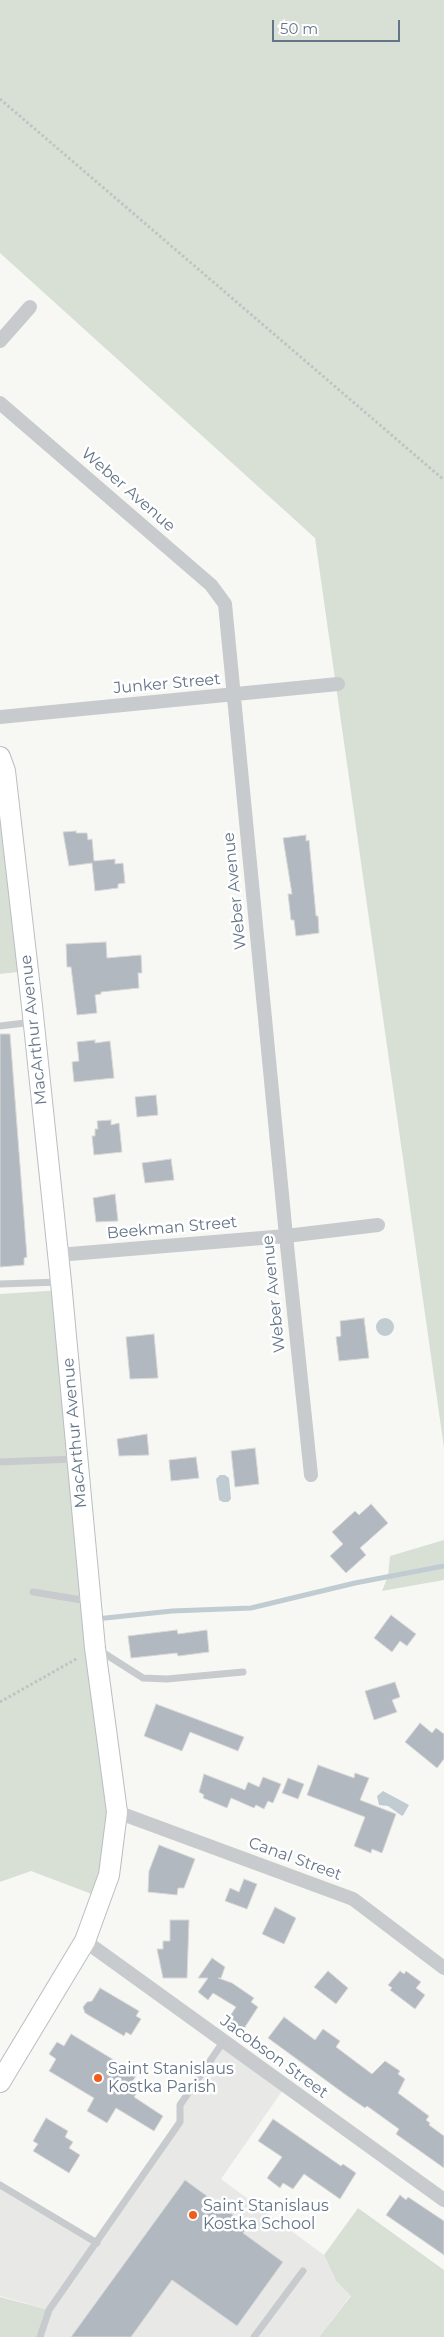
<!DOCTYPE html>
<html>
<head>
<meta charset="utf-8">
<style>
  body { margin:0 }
  #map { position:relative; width:444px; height:2337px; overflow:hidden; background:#f7f8f4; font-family:Montserrat,sans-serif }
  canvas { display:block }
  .scale { position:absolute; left:272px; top:20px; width:128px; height:22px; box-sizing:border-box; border:2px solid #647588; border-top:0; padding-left:6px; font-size:15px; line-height:18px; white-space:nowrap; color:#647588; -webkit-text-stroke:4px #fff; paint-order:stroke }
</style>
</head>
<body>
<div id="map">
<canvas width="444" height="2337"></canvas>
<div class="scale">50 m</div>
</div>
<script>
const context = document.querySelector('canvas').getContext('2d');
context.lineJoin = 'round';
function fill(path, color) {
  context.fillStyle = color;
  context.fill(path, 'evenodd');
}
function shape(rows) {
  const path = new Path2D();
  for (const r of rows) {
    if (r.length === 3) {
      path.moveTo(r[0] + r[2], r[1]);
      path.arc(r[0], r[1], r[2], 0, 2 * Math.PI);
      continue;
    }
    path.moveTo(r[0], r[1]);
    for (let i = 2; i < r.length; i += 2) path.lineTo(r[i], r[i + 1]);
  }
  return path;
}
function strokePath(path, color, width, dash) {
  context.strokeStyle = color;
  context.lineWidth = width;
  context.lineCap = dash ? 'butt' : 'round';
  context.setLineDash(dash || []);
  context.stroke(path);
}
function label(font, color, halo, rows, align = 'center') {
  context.font = font + ' Montserrat,sans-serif';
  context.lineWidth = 5;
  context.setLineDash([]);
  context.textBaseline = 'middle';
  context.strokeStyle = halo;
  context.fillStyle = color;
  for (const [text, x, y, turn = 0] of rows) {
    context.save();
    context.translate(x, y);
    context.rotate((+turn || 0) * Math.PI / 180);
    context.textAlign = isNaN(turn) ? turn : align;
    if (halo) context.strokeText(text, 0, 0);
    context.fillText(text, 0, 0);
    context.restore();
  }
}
const built = shape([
  [223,2042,285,2087,221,2179,324,2255,336,2281,351,2295,319,2337,40,2337,49,2310,0,2296,0,2186,97,2243,180,2123,180,2105]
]);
const green = shape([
  [0,0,444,0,444,1448,315,538,0,253],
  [0,759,27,971,0,974],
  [62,1290,117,1812,102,1898,31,1871,0,1882,0,1294],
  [444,1540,444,1580,382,1591,388,1576,390,1556],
  [358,2208,444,2270,444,2337,319,2337,351,2296,336,2281,324,2255],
  [0,2297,49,2310,40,2337,0,2337]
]);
const water = shape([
  [385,1327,9],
  [220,1475,225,1475,229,1478,231,1499,228,1502,223,1502,219,1500,216,1479],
  [383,1791,409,1805,404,1814,402,1816,388,1806,379,1805,377,1796]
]);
const stream = shape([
  [96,1619,172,1611,251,1608,355,1583,444,1566]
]);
const building = shape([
  [76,831,76,833,87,833,88,840,92,839,94,861,115,859,115,864,123,863,125,883,118,884,118,888,95,891,92,863,69,866,63,832,76,831],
  [306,835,306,841,309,840,316,916,318,916,319,933,296,936,294,920,291,920,288,894,292,894,283,838,306,835],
  [106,942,107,958,141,955,142,973,138,973,139,988,101,992,101,994,95,995,97,1013,77,1015,71,967,67,967,66,944,106,942],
  [0,1034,10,1034,27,1257,24,1258,24,1265,0,1267,0,1034],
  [95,1040,95,1043,110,1041,114,1078,74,1082,72,1062,79,1061,77,1042,95,1040],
  [156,1095,158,1115,137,1117,135,1097,156,1095],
  [111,1120,111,1125,119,1123,122,1152,94,1155,92,1136,95,1136,95,1129,98,1129,97,1121,111,1120],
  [171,1159,174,1180,145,1183,142,1163,171,1159],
  [115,1194,118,1221,96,1222,93,1198,115,1194],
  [364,1318,369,1358,339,1361,336,1337,341,1336,340,1321,364,1318],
  [154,1334,158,1378,130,1379,126,1337,154,1334],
  [147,1434,149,1455,119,1456,117,1439,147,1434],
  [255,1448,259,1484,235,1487,231,1451,255,1448],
  [196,1457,199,1478,171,1481,169,1460,196,1457],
  [371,1504,388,1523,360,1548,366,1555,346,1573,330,1556,343,1544,332,1532,355,1511,359,1515,371,1504],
  [391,1615,416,1634,407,1646,400,1641,392,1652,374,1638,391,1615],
  [177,1630,178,1634,207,1630,209,1652,178,1656,177,1653,131,1658,128,1636,177,1630],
  [395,1682,400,1697,392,1700,397,1712,374,1720,365,1691,395,1682],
  [156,1704,244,1737,238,1751,190,1732,182,1751,144,1736,156,1704],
  [420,1723,432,1733,436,1728,444,1734,444,1759,437,1768,405,1742,420,1723],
  [318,1765,354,1778,355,1773,369,1778,360,1800,396,1814,382,1853,372,1849,371,1853,354,1846,365,1817,307,1795,318,1765],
  [204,1774,245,1790,248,1782,259,1787,263,1777,281,1784,273,1803,268,1801,264,1809,256,1805,254,1808,231,1798,227,1808,203,1798,204,1795,199,1792,204,1774],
  [288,1778,304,1784,298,1799,282,1793,288,1778],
  [159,1845,195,1859,184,1888,178,1888,177,1895,148,1892,149,1871,159,1845],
  [244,1879,257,1884,247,1909,225,1901,230,1888,239,1892,244,1879],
  [275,1907,296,1918,284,1944,262,1934,275,1907],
  [170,1920,189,1920,187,1978,163,1978,157,1949,163,1949,163,1941,170,1941,170,1920],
  [212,1958,225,1967,221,1978,218,1978,232,1983,254,1998,251,2002,258,2007,243,2030,228,2019,236,2007,213,1993,208,2000,198,1992,208,1978,198,1978,212,1958],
  [328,1971,348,1988,336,2004,314,1987,328,1971],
  [400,1971,404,1974,406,1971,421,1982,416,1988,425,1995,415,2009,390,1990,392,1988,388,1985,400,1971],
  [100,1988,139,2011,136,2016,141,2019,131,2035,126,2032,124,2036,85,2013,83,2007,87,2002,92,2001,100,1988],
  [284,2017,315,2040,323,2029,340,2041,336,2047,372,2074,385,2061,400,2071,398,2074,405,2079,398,2093,429,2116,426,2120,430,2123,429,2125,444,2136,444,2168,396,2134,399,2129,367,2106,365,2108,346,2095,268,2038,284,2017],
  [71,2034,137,2074,128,2089,136,2094,134,2097,163,2116,154,2131,116,2108,107,2123,87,2111,94,2098,49,2071,56,2059,49,2054,57,2042,64,2046,71,2034],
  [46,2118,68,2131,65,2137,73,2142,69,2148,80,2155,69,2173,33,2151,38,2144,33,2141,46,2118],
  [273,2119,341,2166,343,2164,356,2173,340,2199,304,2174,293,2189,283,2183,280,2188,267,2178,282,2157,258,2141,273,2119],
  [185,2180,248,2226,243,2233,283,2262,237,2326,172,2280,131,2337,71,2337,185,2180],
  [400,2195,406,2200,408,2197,444,2221,444,2255,386,2215,400,2195]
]);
const path = shape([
  [0,99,444,480],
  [0,1702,78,1658]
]);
const lane = shape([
  [0,1026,33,1022],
  [0,1284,60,1282],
  [0,1462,75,1459],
  [33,1592,88,1601],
  [99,1650,143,1678,167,1679,243,1672],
  [0,2185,97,2243],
  [40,2337,49,2310,180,2122,180,2105,223,2042],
  [254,2337,303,2271]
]);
const street = shape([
  [0,341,30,307],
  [0,403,211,585,225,604,286,1236,311,1475],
  [0,717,338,684],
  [58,1255,286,1236,378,1225],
  [117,1812,353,1899,444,1968],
  [85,1941,444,2200]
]);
const secondary = shape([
  [0,757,5,771,32,1006,61,1282,95,1648,117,1812,109,1875,85,1941,0,2082]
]);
const markers = [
  [98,2078,5,"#f15b1b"],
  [193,2215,5,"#f15b1b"]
];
const streetNames = [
  ["Weber Avenue",128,490,41],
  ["Junker Street",167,684,-5],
  ["Weber Avenue",235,891,-96],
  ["MacArthur Avenue",34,1030,-96],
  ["Beekman Street",172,1228,-5],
  ["Weber Avenue",274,1294,-96],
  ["MacArthur Avenue",75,1433,-95],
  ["Canal Street",295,1859,20],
  ["Jacobson Street",274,2057,36]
];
const poiNames = [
  ["Saint Stanislaus",108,2069],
  ["Kostka Parish",108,2087],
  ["Saint Stanislaus",203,2206],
  ["Kostka School",203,2224]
];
fill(built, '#e8e9e7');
fill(green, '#d8e0d5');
fill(water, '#c1ccd2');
strokePath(stream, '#c1ccd2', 5);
fill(building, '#b1b8bf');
strokePath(building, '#d9d9d7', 1);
strokePath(secondary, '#b9bec3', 22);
strokePath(path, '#c0c2c5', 3, [2.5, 2.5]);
strokePath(lane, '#c7cbce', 7);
strokePath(street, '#c7cbce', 14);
strokePath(secondary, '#fff', 20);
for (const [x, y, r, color] of markers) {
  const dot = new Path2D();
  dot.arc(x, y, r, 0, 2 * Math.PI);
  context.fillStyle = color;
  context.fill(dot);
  strokePath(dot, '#fff', 2);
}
label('16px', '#647588', '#fff', streetNames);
label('16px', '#647588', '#fff', poiNames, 'left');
</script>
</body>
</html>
